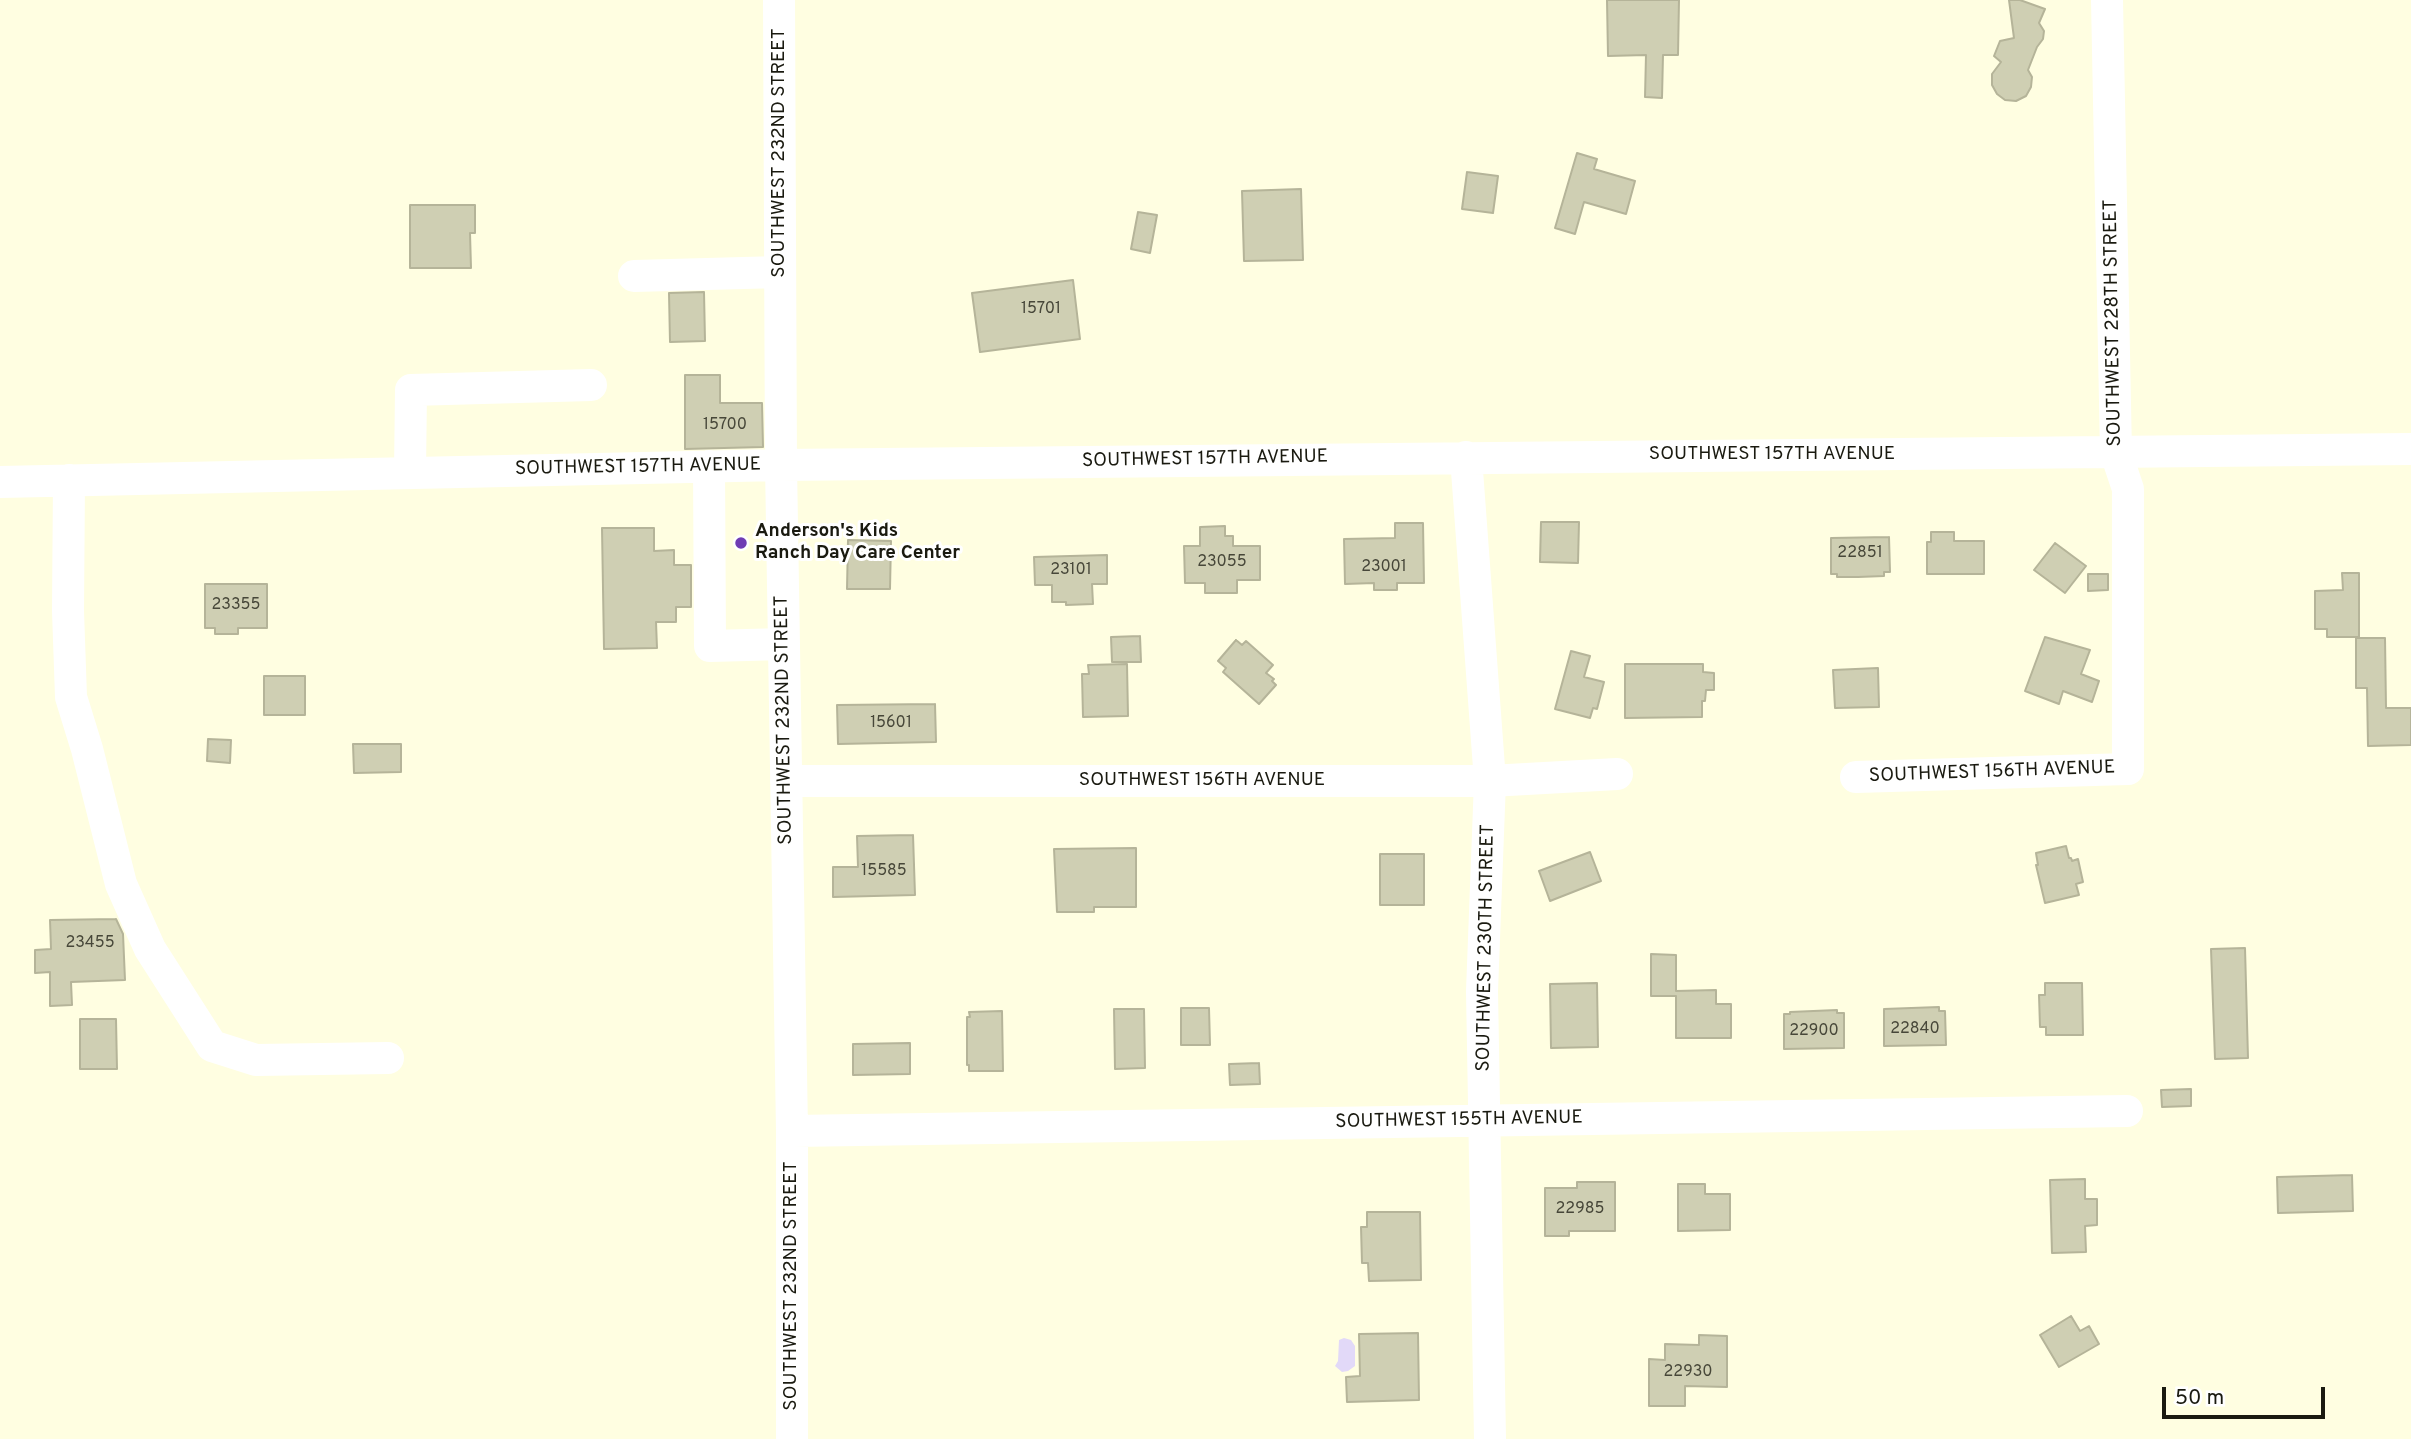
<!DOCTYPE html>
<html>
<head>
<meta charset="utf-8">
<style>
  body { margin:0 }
  #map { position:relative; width:2411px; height:1439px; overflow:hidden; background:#fffee1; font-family:Overpass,sans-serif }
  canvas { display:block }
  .scale { position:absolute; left:2162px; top:1387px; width:163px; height:32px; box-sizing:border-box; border:4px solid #1a1a10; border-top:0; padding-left:9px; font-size:21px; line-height:24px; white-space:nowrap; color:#1a1a10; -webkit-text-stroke:5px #fff; paint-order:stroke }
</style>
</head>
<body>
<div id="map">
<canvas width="2411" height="1439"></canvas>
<div class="scale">50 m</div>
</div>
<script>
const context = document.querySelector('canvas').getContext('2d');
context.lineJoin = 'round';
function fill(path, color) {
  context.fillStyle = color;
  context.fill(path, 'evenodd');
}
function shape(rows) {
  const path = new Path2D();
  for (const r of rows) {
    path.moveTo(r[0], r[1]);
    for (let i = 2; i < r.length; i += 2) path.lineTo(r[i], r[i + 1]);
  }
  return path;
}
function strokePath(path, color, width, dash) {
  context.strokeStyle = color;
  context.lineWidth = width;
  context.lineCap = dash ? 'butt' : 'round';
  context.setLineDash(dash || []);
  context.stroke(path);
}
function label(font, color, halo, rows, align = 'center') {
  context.font = font + ' Overpass,sans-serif';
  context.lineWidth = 6;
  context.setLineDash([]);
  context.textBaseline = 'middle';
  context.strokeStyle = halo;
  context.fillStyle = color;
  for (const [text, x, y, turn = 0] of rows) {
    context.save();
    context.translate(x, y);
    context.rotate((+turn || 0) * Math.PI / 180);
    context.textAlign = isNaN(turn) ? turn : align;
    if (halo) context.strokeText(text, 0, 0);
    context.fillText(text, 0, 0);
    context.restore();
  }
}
const water = shape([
  [1344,1338,1351,1340,1355,1346,1355,1366,1348,1371,1342,1372,1335,1366,1338,1361,1339,1340]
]);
const building = shape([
  [1607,0,1679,0,1678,55,1663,55,1662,98,1645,97,1646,55,1608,56,1607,0],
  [2009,0,2020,0,2045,9,2039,23,2044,31,2043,39,2037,47,2028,70,2032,77,2031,87,2026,96,2016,101,2005,100,1997,94,1992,85,1992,74,2001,62,1994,56,2000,41,2014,38,2009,0],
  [1577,153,1597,159,1594,169,1635,181,1626,214,1584,202,1575,234,1555,228,1577,153],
  [1467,172,1498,176,1493,213,1462,209,1467,172],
  [1301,189,1303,260,1244,261,1242,191,1301,189],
  [410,205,475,205,475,233,470,233,471,268,410,268,410,205],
  [1138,212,1157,215,1150,253,1131,249,1138,212],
  [1073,280,1080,339,980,352,972,293,1073,280],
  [704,292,705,341,670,342,669,293,704,292],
  [685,375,720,375,720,403,762,403,763,447,685,449,685,375],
  [1541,522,1579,522,1578,563,1540,562,1541,522],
  [1395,523,1423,523,1424,583,1397,583,1397,590,1374,590,1374,583,1345,584,1344,539,1395,538,1395,523],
  [1225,526,1225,536,1233,536,1233,546,1260,546,1260,580,1237,580,1237,593,1205,593,1205,583,1185,583,1184,546,1200,546,1200,527,1225,526],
  [602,528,654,528,654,551,674,550,674,565,691,565,691,607,676,607,676,622,656,622,657,648,604,649,602,528],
  [1931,532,1954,532,1954,541,1984,541,1984,574,1927,574,1927,542,1931,542,1931,532],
  [1889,537,1890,572,1884,572,1884,576,1858,577,1837,577,1837,574,1831,574,1831,538,1889,537],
  [848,540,891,541,890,589,847,589,848,540],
  [2055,543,2086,566,2065,593,2034,570,2055,543],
  [1107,555,1107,584,1092,584,1093,604,1066,605,1066,602,1052,602,1052,585,1035,585,1034,557,1107,555],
  [2342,573,2359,573,2359,637,2327,637,2327,629,2315,629,2315,591,2343,590,2342,573],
  [2088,574,2108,574,2108,590,2088,591,2088,574],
  [205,584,267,584,267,628,238,628,238,634,215,634,215,628,205,628,205,584],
  [1140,636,1141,662,1112,662,1111,637,1140,636],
  [2045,637,2090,650,2081,674,2099,681,2092,702,2063,691,2059,704,2025,691,2045,637],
  [2356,638,2385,638,2386,708,2411,708,2411,745,2368,746,2367,688,2356,688,2356,638],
  [1236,640,1242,645,1246,641,1273,665,1266,673,1274,679,1272,681,1276,685,1259,704,1223,672,1226,668,1218,661,1236,640],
  [1571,651,1590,656,1584,677,1604,682,1597,709,1593,708,1590,718,1555,709,1571,651],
  [1127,664,1128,716,1083,717,1082,674,1089,674,1088,665,1127,664],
  [1625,664,1703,664,1703,672,1714,673,1714,690,1706,690,1705,701,1702,701,1702,717,1625,718,1625,664],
  [1878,668,1879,707,1835,708,1833,670,1878,668],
  [264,676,305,676,305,715,264,715,264,676],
  [935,704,936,742,838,744,837,705,935,704],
  [208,739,231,740,230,763,207,761,208,739],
  [353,744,401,744,401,772,354,773,353,744],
  [913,835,915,895,833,897,833,867,858,867,857,836,913,835],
  [2066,846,2069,858,2071,858,2072,861,2078,859,2083,882,2076,884,2079,895,2045,903,2036,865,2038,865,2036,853,2066,846],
  [1136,848,1136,907,1094,907,1094,912,1057,912,1054,849,1136,848],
  [1590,852,1601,881,1550,901,1539,871,1590,852],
  [1380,854,1424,854,1424,905,1380,905,1380,854],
  [116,919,123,934,125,980,71,982,72,1005,50,1006,50,972,35,973,35,950,51,949,50,920,116,919],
  [2245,948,2248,1058,2215,1059,2211,949,2245,948],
  [1651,954,1676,955,1676,991,1716,990,1716,1004,1731,1004,1731,1038,1676,1038,1676,996,1651,996,1651,954],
  [1597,983,1598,1047,1551,1048,1550,984,1597,983],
  [2045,983,2082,983,2083,1035,2046,1035,2046,1027,2040,1027,2039,995,2045,995,2045,983],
  [1939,1007,1939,1011,1945,1011,1946,1045,1884,1046,1884,1009,1939,1007],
  [1181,1008,1209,1008,1210,1045,1181,1045,1181,1008],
  [1114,1009,1144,1009,1145,1068,1115,1069,1114,1009],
  [1837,1010,1837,1013,1844,1013,1844,1048,1784,1049,1784,1014,1790,1014,1790,1012,1837,1010],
  [1002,1011,1003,1071,969,1071,969,1065,967,1065,967,1017,970,1017,969,1012,1002,1011],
  [80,1019,116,1019,117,1069,80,1069,80,1019],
  [910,1043,910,1074,853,1075,853,1044,910,1043],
  [1259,1063,1260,1084,1230,1085,1229,1064,1259,1063],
  [2191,1089,2191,1106,2162,1107,2161,1090,2191,1089],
  [2352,1175,2353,1211,2278,1213,2277,1177,2352,1175],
  [2085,1179,2085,1199,2097,1199,2097,1225,2085,1226,2086,1252,2052,1253,2050,1180,2085,1179],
  [1577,1182,1615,1182,1615,1231,1569,1231,1569,1236,1545,1236,1545,1188,1577,1188,1577,1182],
  [1678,1184,1705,1184,1705,1194,1730,1194,1730,1230,1678,1231,1678,1184],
  [1367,1212,1420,1212,1421,1280,1369,1281,1368,1263,1362,1263,1361,1227,1367,1227,1367,1212],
  [2071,1316,2080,1331,2089,1326,2099,1344,2059,1367,2040,1335,2071,1316],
  [1418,1333,1419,1400,1347,1402,1346,1377,1360,1376,1359,1334,1418,1333],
  [1699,1335,1727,1336,1727,1387,1685,1386,1685,1406,1649,1406,1649,1359,1665,1360,1665,1344,1699,1345,1699,1335]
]);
const minor = shape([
  [779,0,781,465,792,1131,792,1439],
  [634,276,780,272],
  [1466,457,1490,781,1482,991,1490,1439],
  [709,466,710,646,784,644],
  [410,473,411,390,591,385],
  [69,480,68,611,71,697,87,749,121,884,150,949,212,1046,256,1060,388,1058],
  [0,482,781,465,2411,449],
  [1856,777,2128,769,2128,489,2116,453,2107,0],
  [786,781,1490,781,1617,774],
  [792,1131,2127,1111]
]);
const markers = [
  [741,543,7,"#6f3cb3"]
];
const numberNames = [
  ["15701",1041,310],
  ["15700",725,426],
  ["22851",1860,554],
  ["23055",1222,563],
  ["23001",1384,568],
  ["23101",1071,571],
  ["23355",236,606],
  ["15601",891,724],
  ["15585",884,872],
  ["23455",90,944],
  ["22840",1915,1030],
  ["22900",1814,1032],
  ["22985",1580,1210],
  ["22930",1688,1373]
];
const streetNames = [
  ["SOUTHWEST 232ND STREET",780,153,-90],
  ["SOUTHWEST 228TH STREET",2114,323,-91],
  ["SOUTHWEST 157TH AVENUE",1772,455],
  ["SOUTHWEST 157TH AVENUE",1205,460,-1],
  ["SOUTHWEST 157TH AVENUE",638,468,-1],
  ["SOUTHWEST 232ND STREET",785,720,-91],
  ["SOUTHWEST 156TH AVENUE",1992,773,-2],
  ["SOUTHWEST 156TH AVENUE",1202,781],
  ["SOUTHWEST 230TH STREET",1487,948,-89],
  ["SOUTHWEST 155TH AVENUE",1459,1121,-1],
  ["SOUTHWEST 232ND STREET",792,1286,-90]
];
const poiNames = [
  ["Anderson's Kids",755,532],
  ["Ranch Day Care Center",755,554]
];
fill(water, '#e2d9f8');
fill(building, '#cfcfb3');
strokePath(building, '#b5b499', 2);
strokePath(minor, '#fff', 32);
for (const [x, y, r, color] of markers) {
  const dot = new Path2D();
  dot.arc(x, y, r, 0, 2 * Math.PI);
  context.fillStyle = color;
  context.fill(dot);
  strokePath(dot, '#fff', 2.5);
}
label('16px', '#474739', null, numberNames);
label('19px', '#1a1a10', '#fff', streetNames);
label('bold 19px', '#1a1a10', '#fff', poiNames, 'left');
</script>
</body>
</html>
